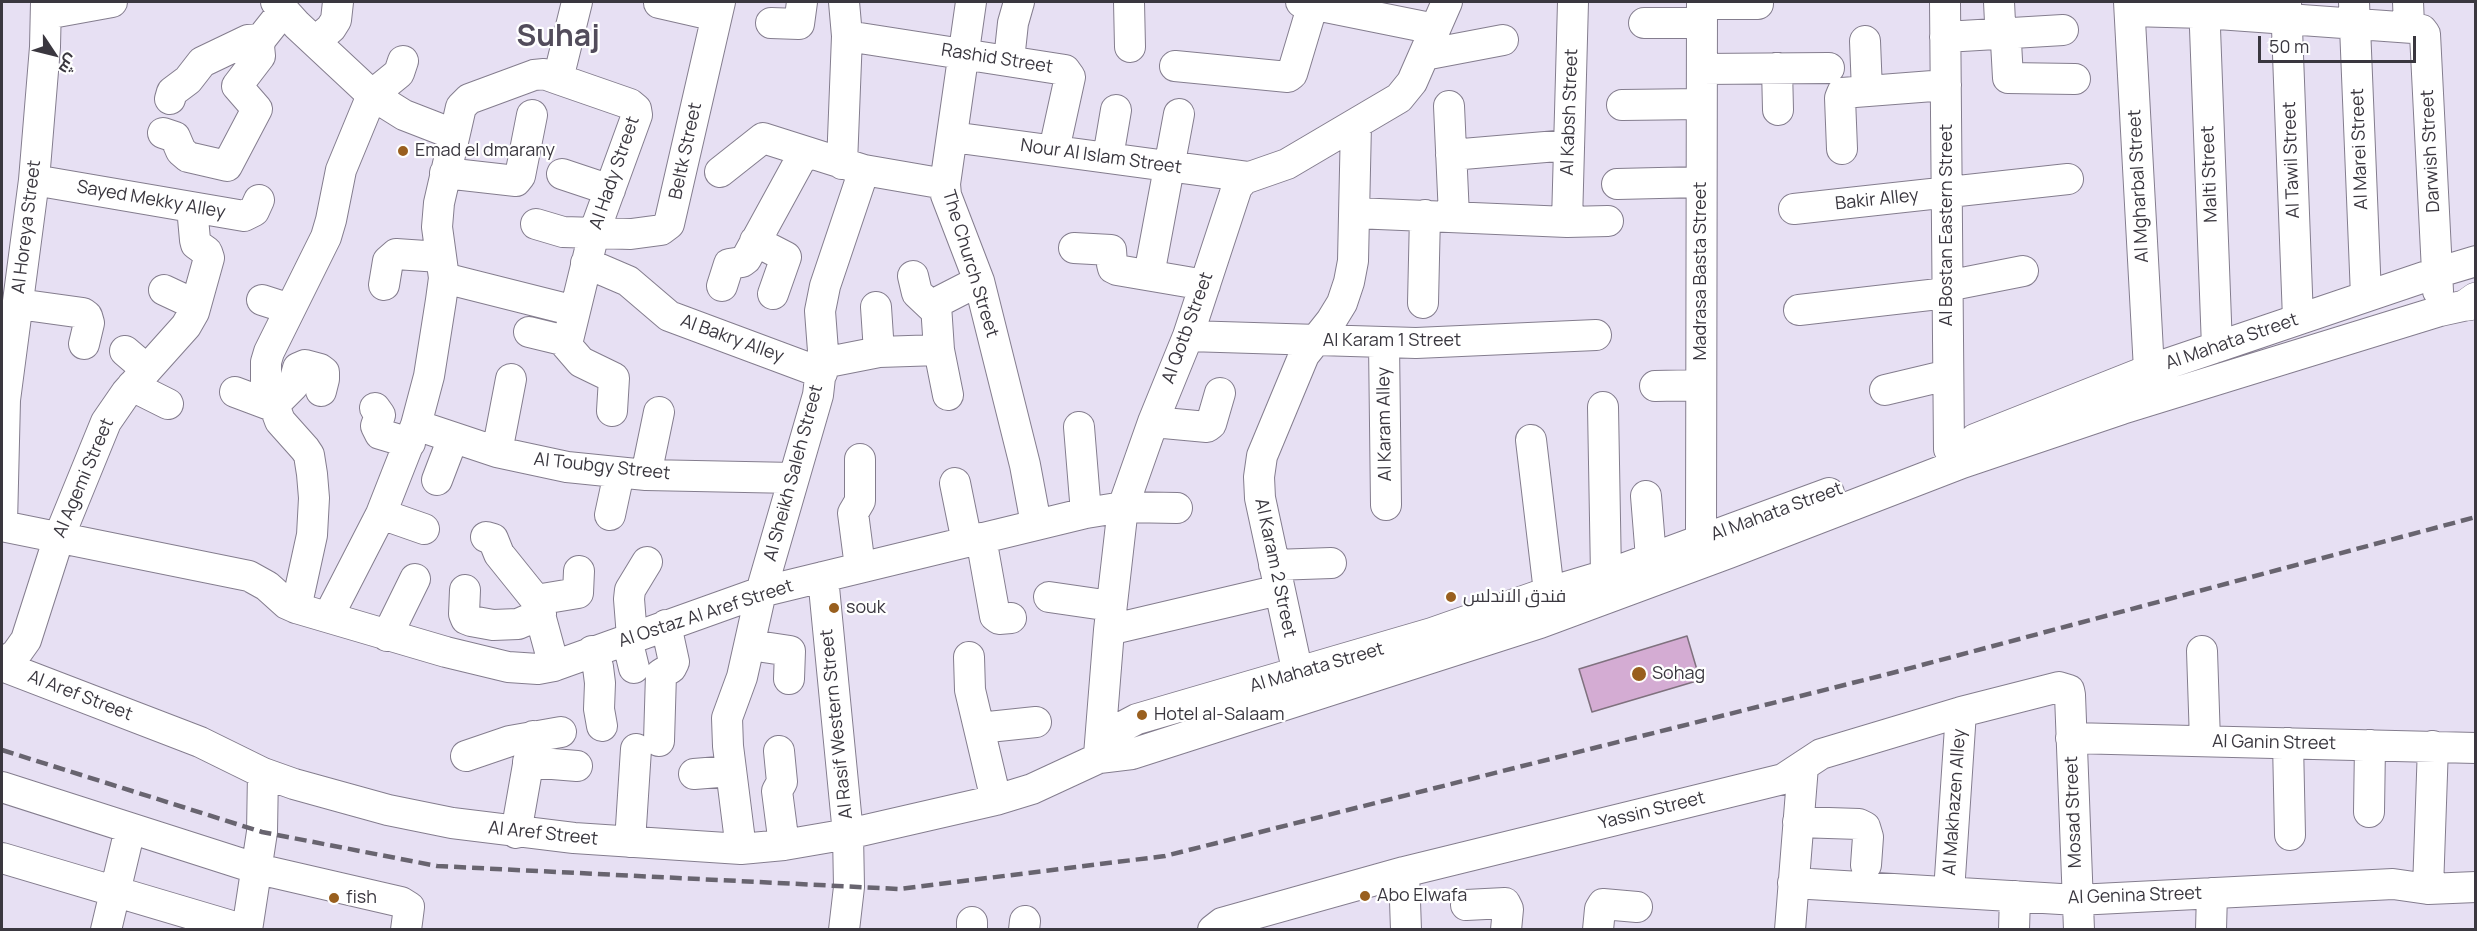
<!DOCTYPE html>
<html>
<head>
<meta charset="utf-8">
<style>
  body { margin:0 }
  #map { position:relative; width:2477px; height:931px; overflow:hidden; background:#e7e0f3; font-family:Manrope,Cairo,sans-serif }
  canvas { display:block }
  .frame { position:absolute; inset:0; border:3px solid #3a373f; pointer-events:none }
  .north { position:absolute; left:24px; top:24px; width:60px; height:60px; -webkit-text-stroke:4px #fff; paint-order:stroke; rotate:125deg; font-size:16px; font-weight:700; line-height:24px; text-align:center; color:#3a373f }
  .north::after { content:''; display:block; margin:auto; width:21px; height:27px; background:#3a373f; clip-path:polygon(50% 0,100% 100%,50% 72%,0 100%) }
  .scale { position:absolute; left:2258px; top:36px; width:158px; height:27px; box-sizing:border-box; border:3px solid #3a373f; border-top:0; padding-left:8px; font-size:18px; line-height:21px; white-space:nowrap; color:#3a373f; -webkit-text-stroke:4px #fff; paint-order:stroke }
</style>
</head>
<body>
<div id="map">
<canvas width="2477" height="931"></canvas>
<div class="frame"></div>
<div class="north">ش</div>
<div class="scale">50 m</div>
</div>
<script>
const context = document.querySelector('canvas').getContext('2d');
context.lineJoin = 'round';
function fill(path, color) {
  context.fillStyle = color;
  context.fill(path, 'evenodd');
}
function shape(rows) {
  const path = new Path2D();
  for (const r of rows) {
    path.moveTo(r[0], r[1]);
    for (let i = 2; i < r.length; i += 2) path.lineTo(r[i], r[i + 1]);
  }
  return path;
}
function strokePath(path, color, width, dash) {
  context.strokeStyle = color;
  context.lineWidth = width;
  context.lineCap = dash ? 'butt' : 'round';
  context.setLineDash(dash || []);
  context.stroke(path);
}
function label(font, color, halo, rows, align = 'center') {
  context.font = font + ' Manrope,Cairo,sans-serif';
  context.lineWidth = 4.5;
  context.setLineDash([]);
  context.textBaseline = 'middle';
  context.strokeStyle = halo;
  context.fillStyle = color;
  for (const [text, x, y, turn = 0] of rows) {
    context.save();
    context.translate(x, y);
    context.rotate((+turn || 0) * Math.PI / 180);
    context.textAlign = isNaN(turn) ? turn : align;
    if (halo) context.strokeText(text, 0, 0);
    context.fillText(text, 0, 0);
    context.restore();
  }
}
const building = shape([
  [1687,636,1700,680,1592,712,1579,669,1687,636]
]);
const minor = shape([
  [276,2,297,25,372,95,404,115,453,134],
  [971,2,945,184,946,195,979,281,1025,465,1036,524],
  [1129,2,1130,47],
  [1301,2,1435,29],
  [1945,2,1949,449],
  [1999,2,2000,22,2006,42,2008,78,2075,79],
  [2129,2,2149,370],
  [2204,2,2217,347],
  [2286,2,2298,319],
  [2354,2,2366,296],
  [2408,2,2409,25,2413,28,2422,30,2425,34,2438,291],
  [659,3,716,16],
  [1702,4,1758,4],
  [2130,11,2204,13,2413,28],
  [46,14,112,2],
  [771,23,799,24,802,2],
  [1644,23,1702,23],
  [847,36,1065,70,1070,77,1054,150],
  [1945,37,2063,30],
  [316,41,331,28,336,20,338,2],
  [1865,41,1867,91],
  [1424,55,1503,40],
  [1009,60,1013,23,1019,2],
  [1175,66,1288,77,1292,74,1313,4],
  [1777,68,1778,110],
  [1702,69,1829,68],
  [558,79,577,2],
  [170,99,172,92,188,80,202,62,248,40,261,39],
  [1622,105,1701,104],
  [1449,106,1454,216],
  [163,133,175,137,181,151,188,157,227,166,257,109,237,86,260,56,259,46,261,39,284,10],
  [952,137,1249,177],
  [1842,149,1840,98,1842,93,1946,85],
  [1451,155,1569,145],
  [1108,157,1116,110],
  [842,164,847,36,844,2],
  [720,172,763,138,864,170,945,184],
  [445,173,516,181,520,176,532,115],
  [562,174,610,190],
  [34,180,244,216,254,211,259,200],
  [1617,184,1701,182],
  [1794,209,2068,179],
  [1355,213,1567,222,1608,221],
  [1567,222,1573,2],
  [536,224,563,232,631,234,661,230,669,224,720,2],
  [755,241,786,257,773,294],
  [1074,248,1111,250,1112,264,1113,268,1117,270,1205,285],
  [586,263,628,281,669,316,822,373],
  [1149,275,1179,114],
  [913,276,917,293,935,310],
  [444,278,575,311],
  [384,285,388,261,396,254,440,257],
  [722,286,729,264,742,262,746,259,804,153],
  [1947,286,2023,271],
  [164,290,196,305],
  [262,300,290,309],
  [1423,303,1425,215],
  [18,304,83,313,87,316,89,323,84,344],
  [876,307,879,352],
  [1799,310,1947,293],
  [529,332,562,340,581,362,614,378,612,411],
  [1188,336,1416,343,1596,335],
  [1384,343,1386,505],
  [125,351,146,369],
  [823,363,879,352,939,350],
  [132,386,168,404],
  [1655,386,1701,385],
  [1885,390,1948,375],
  [235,392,267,404,280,399,293,386,298,368,305,365,320,369,324,372,324,379,321,391],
  [948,395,939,350,936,305,940,301,979,281],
  [1603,407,1606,575],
  [375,408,380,415,376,426,380,434,410,443],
  [1153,422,1207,427,1211,424,1220,393],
  [416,425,497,452,567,467,646,475,794,478],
  [1079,427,1086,513],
  [1975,439,2149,370,2436,273,2476,261],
  [1531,440,1549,592],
  [497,452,511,379],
  [646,475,659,412],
  [437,480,453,438],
  [955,483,967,542],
  [1646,496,1651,558],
  [381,514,424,529],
  [610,515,619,473],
  [2,524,5,400,34,180,45,47,46,2],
  [2,526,249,576,267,586,287,604,296,608,446,652,508,667,538,669,554,666,761,592,1086,513,1123,507,1177,508],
  [486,537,493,539,499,554,536,600,554,666],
  [981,538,995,616,999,619,1011,618],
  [1701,540,1702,2],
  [1274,565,1331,563],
  [860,567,853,513,860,501,860,459],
  [823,577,848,834,849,887,844,930],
  [465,590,464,614,466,619,471,621,493,625,518,624,541,614],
  [1049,597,1111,606],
  [536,600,578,593,579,571],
  [296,608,312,535,314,498,312,474,309,455,305,449,280,421,266,383,266,362,269,352,326,237,331,220,341,170,372,95,399,73,403,61],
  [328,617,381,514,416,425,429,376,441,300,444,278,437,227,439,203,461,107,469,99,534,75,544,74,558,79,630,104,636,109,637,115,594,233,567,344],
  [1109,630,1279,590],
  [387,636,415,579],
  [632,637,629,599,630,590,647,562],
  [627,639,634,668],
  [750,645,790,651,789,679],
  [592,651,598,667,600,683,599,709,602,726],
  [2202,651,2205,741],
  [969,657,970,690,996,800],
  [2,664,16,654,26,640,59,537,106,422,126,393,186,326,194,312,209,258,207,252,196,244,195,240,193,218,196,208],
  [2,666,200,742,263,773,294,784,388,810,452,823,574,838,741,849,784,845,848,834,996,800,1032,789,1099,758,1132,754,1540,623,1729,553,1962,463,2122,409,2440,311,2476,303],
  [1298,674,1260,498,1259,477,1262,456,1304,355,1331,321,1342,303,1349,282,1353,261,1356,124],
  [979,728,1036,722],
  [2071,738,2476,748],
  [659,741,661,674,671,668,674,662,666,625],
  [2288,743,2290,835],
  [779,751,782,782,777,791,784,845],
  [1099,755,1109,630,1123,507,1153,422,1188,336,1237,187,1244,179,1287,164,1399,98,1412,82,1447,2],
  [466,756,510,741,561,732],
  [1099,758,1107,741,1120,728,1137,719,1432,633,1549,592,1606,575,1829,493],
  [528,762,577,766],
  [694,774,731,771],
  [2,787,258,869,401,902,409,907,406,930],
  [2369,812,2370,745],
  [1798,822,1859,824,1865,827,1868,837,1866,865],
  [516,833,533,736],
  [630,842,636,749],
  [741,849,728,746,727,718,742,677,761,592,818,395,823,351,820,311,825,286,864,170],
  [2,858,245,930],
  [1404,872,1406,930],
  [1793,883,2077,900,2393,884,2428,889,2476,887],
  [2428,889,2433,746],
  [1949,892,1961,712],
  [1466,905,1505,903,1508,909,1506,930],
  [106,930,130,829],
  [247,930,262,832,263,773],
  [972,930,972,922],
  [1024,930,1025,921],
  [1213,930,1222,923,1404,872,1783,779,1821,754,1961,712,2059,687,2069,690,2070,695,2079,930],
  [1598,930,1600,909,1603,904,1637,907],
  [1790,930,1803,766],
  [2014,930,2015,896],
  [2211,930,2212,893]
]);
const major = shape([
  [2469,304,2476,299]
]);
const rail = shape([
  [2,750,262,832,437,866,899,889,1165,856,1892,673,2476,517]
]);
const markers = [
  [403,151,6,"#995f1e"],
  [1451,597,6,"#995f1e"],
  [834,608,6,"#995f1e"],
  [1639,674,8,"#995f1e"],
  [1142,715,6,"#995f1e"],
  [1365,896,6,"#995f1e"],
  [334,898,6,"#995f1e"]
];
const streetNames = [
  ["Rashid Street",997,59,9],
  ["Al Kabsh Street",1570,112,-88],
  ["Al Marei Street",2360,149,-92],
  ["Beltk Street",686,151,-78],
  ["Darwish Street",2431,151,-93],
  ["Nour Al Islam Street",1101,157,8],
  ["Al Tawil Street",2292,160,-92],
  ["Al Hady Street",615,173,-71],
  ["Malti Street",2210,174,-92],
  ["Al Mgharbal Street",2139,186,-93],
  ["Sayed Mekky Alley",151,200,10],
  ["Bakir Alley",1877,200,-6],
  ["Al Bostan Eastern Street",1947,225,-90],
  ["Al Horeya Street",27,227,-83],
  ["The Church Street",970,264,73],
  ["Madrasa Basta Street",1701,271,-90],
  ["Al Qotb Street",1188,328,-70],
  ["Al Bakry Alley",732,339,20],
  ["Al Karam 1 Street",1392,341],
  ["Al Mahata Street",2232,342,-19],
  ["Al Karam Alley",1385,424,-91],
  ["Al Toubgy Street",602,467,6],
  ["Al Sheikh Saleh Street",794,473,-75],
  ["Al Agemi Street",84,478,-67],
  ["Al Mahata Street",1777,512,-20],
  ["Al Karam 2 Street",1275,568,78],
  ["Al Ostaz Al Aref Street",706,614,-18],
  ["Al Mahata Street",1317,668,-16],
  ["Al Aref Street",80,696,21],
  ["Al Rasif Western Street",837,724,-96],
  ["Al Ganin Street",2274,743,1],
  ["Al Makhazen Alley",1955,802,-86],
  ["Yassin Street",1652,811,-14],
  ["Mosad Street",2074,812,-92],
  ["Al Aref Street",543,834,6],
  ["Al Genina Street",2135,896,-2]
];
const poiNames = [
  ["Emad el dmarany",415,151],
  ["فندق الاندلس",1463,597],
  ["souk",846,608],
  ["Sohag",1652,674],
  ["Hotel al-Salaam",1154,715],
  ["Abo Elwafa",1377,896],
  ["fish",346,898]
];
const townNames = [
  ["Suhaj",558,38]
];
fill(building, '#d4acd3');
strokePath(building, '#7f717e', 1.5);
strokePath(minor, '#847d8e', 32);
strokePath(major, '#847d8e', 34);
strokePath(minor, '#fff', 30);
strokePath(major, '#fff', 33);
strokePath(rail, '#68646f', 4.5, [12, 6]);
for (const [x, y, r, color] of markers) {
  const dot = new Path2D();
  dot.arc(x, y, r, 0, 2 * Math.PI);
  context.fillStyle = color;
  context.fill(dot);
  strokePath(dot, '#fff', 2);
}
label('18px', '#3a373f', '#fff', streetNames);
label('18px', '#3a373f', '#fff', poiNames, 'left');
label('bold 30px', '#524c5b', '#fff', townNames);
</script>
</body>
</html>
